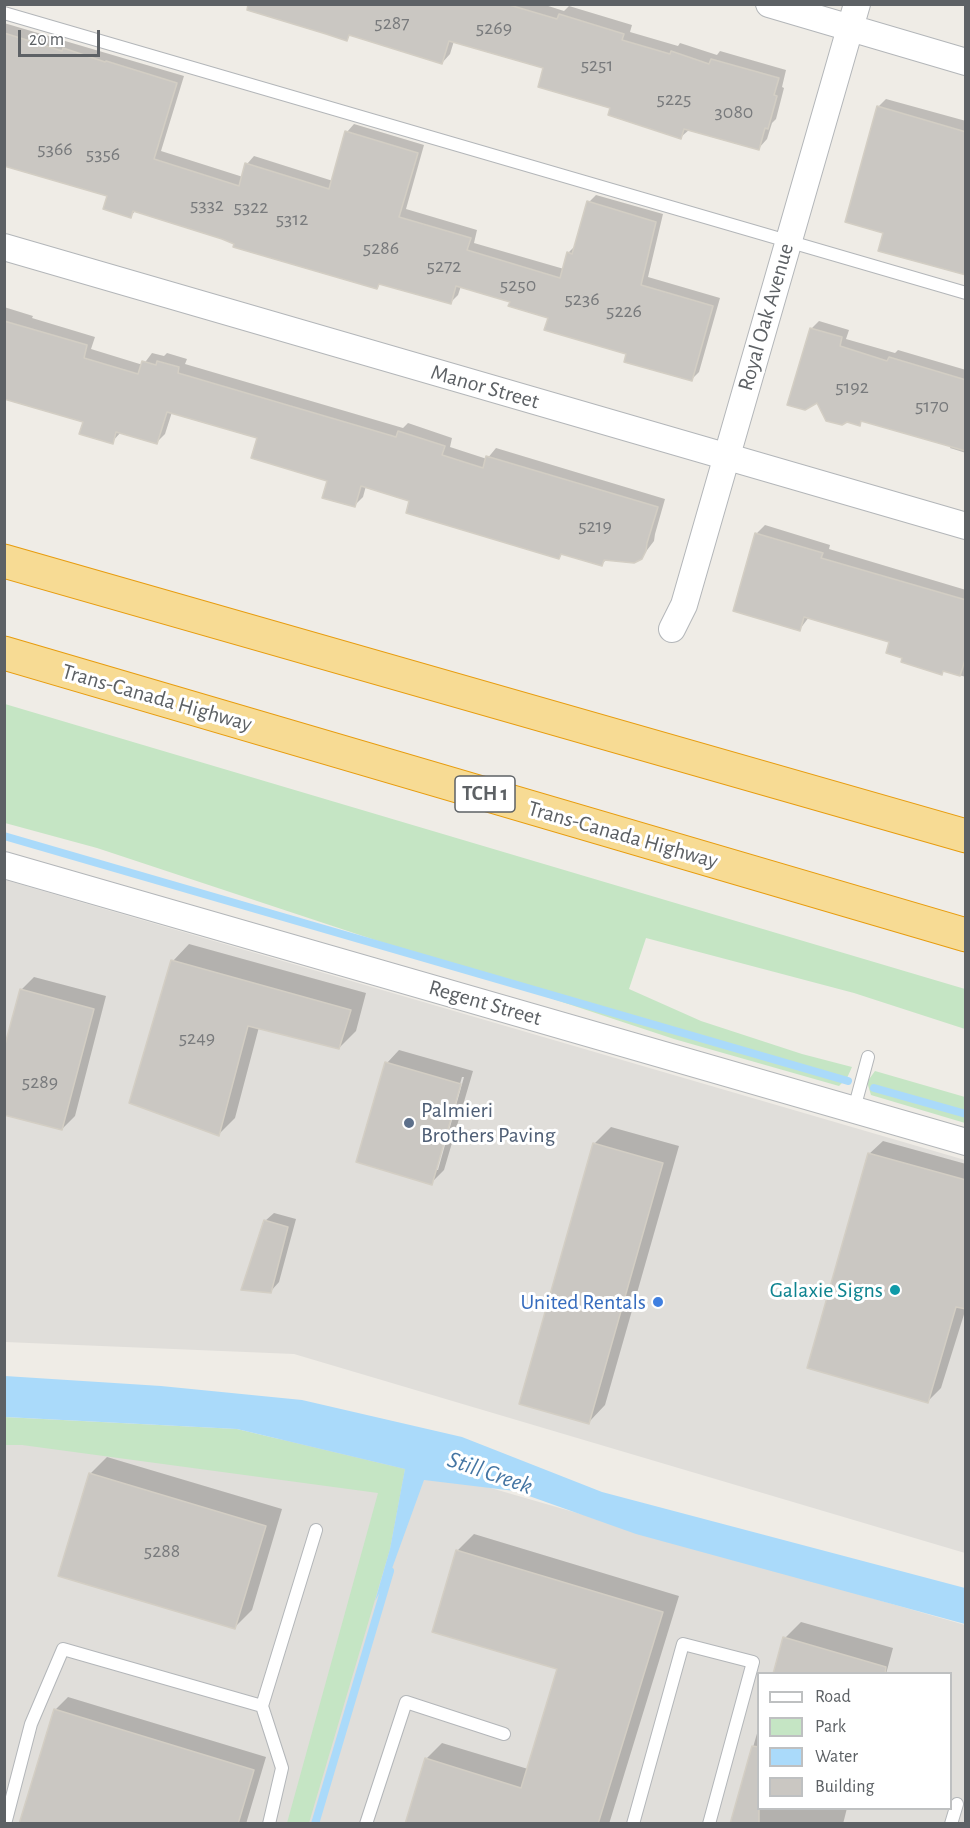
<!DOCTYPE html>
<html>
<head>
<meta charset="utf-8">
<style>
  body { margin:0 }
  #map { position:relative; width:970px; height:1828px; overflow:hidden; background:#efece6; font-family:"Alegreya Sans",sans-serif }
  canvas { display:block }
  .frame { position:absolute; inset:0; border:6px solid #5d6165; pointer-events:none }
  .legend { position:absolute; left:757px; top:1672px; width:195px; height:138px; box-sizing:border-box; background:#fff; border:2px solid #bec0c1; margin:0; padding:8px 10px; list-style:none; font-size:18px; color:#5d6165 }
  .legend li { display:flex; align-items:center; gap:12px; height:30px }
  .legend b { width:30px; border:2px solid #bec0c1 }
  .scale { position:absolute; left:18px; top:30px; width:82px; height:27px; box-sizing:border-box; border:3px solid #5d6165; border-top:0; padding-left:8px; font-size:18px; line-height:21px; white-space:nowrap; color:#5d6165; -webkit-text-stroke:4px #fff; paint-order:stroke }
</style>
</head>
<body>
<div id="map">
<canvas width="970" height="1828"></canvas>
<div class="frame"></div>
<ul class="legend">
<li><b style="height:8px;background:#fff"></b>Road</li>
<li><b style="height:16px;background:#c5e5c4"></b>Park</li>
<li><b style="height:16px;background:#aadafa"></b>Water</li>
<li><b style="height:16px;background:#cac7c2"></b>Building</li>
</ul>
<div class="scale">20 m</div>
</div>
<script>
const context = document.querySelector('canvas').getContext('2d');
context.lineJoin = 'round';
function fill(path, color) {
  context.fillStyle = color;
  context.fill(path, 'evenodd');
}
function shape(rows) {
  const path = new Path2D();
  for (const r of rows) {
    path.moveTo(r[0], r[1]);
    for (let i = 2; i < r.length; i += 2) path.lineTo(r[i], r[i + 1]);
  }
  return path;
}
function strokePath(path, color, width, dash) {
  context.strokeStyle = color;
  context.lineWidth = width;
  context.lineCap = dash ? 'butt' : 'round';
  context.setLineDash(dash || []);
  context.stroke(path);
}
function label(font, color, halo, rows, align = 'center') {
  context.font = font + ' "Alegreya Sans",sans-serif';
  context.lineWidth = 6;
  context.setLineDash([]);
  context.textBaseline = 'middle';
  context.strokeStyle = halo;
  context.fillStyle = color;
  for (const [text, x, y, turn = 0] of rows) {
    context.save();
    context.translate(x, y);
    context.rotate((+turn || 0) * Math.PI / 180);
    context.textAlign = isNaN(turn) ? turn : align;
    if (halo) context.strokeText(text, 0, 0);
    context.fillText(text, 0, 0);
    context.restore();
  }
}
const industrial = shape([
  [5,880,965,1160,965,1553,294,1354,5,1342],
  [5,1428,328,1441,965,1625,965,1823,5,1824],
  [758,1674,950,1674,950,1808,758,1808]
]);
const green = shape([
  [5,704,965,989,965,1029,854,993,646,938,629,989,701,1021,802,1054,852,1067,847,1078,839,1086,674,1039,97,848,5,823],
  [875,1071,965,1097,965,1123,871,1095,867,1082],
  [4,1417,237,1429,405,1469,390,1549,309,1823,287,1823,378,1493,22,1445,5,1445]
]);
const water = shape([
  [5,1376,161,1386,302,1400,462,1437,602,1492,965,1588,965,1624,636,1534,515,1491,424,1480,390,1574,375,1601,390,1549,405,1469,237,1429,5,1417]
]);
const shadow = shape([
  [285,4,542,4,564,11,569,6,632,25,630,32,678,46,680,43,717,55,720,51,786,70,782,87,784,88,776,119,772,123,767,139,759,148,690,129,681,137,612,107,545,67,454,41,450,54,442,63,351,34,347,39],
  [4,23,184,76,161,151,243,177,247,164,254,156,333,181,347,132,354,124,424,145,406,209,477,230,474,243,564,269,568,253,576,245,589,202,596,195,663,214,648,277,720,298,699,372,692,379,628,353,512,301,461,286,458,295,450,303,381,283,376,288,136,210,131,216,109,195,4,164],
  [886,99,966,121,966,275,885,231,878,107],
  [4,307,33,316,32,318,95,337,91,349,143,365,152,353,164,356,167,353,187,359,185,364,403,428,408,423,452,438,450,447,487,459,496,448,665,499,655,534,654,541,641,558,607,559,602,564,563,553,559,558,411,500,366,486,363,497,355,505,329,480,258,437,172,412,165,434,157,442,121,432,112,442,84,421,4,398],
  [819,321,849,330,846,339,895,353,898,350,966,370,966,453,950,448,951,445,863,420,859,424,811,329],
  [765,525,830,545,829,549,966,590,966,677,944,671,942,673,904,657,891,641,809,617,800,629,756,534],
  [189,944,366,993,356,1031,339,1048,259,1027,235,1118,219,1134,173,961],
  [34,977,106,996,75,1116,62,1129,21,990],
  [399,1050,473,1071,444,1170,431,1183,387,1063],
  [462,1077,464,1077,438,1170,435,1170],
  [611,1127,679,1146,605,1405,589,1422,594,1144],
  [883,1141,966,1164,966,1308,941,1388,928,1401,869,1154],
  [274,1213,296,1219,279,1282,271,1291,265,1221],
  [107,1457,282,1509,252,1610,235,1627,90,1474],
  [474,1534,679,1596,609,1824,407,1824,426,1759,442,1743,528,1769,559,1668,457,1551],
  [801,1622,893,1648,886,1674,775,1674,785,1638],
  [68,1697,266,1757,246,1824,37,1824,55,1710],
  [758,1730,758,1808,847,1808,843,1824,731,1824]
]);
const stream = shape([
  [4,836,848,1081],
  [874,1088,966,1114],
  [315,1824,390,1571]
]);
const building = shape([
  [248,4,506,4,557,19,559,14,624,34,622,40,670,54,671,51,709,64,711,59,779,78,774,95,777,96,768,129,765,128,759,150,684,129,681,139,608,115,610,108,538,87,543,68,449,41,442,64,349,35,347,41,326,34,247,10,248,4],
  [4,33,62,51,63,48,105,62,106,61,177,83,154,159,239,186,245,163,329,189,345,131,418,153,399,217,471,238,467,250,560,278,567,252,572,254,587,201,656,222,641,285,713,306,692,381,624,362,626,354,544,330,548,318,508,306,510,302,456,286,451,304,379,284,377,289,233,247,234,244,222,239,133,211,131,218,103,209,107,196,4,166,4,33],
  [877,106,966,132,966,275,878,251,883,233,845,222,877,106],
  [4,321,87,345,84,358,138,374,142,361,156,365,157,361,179,367,178,373,396,437,398,431,445,446,442,455,483,468,486,456,658,507,647,543,646,551,642,559,634,563,604,560,602,566,561,554,559,559,406,513,409,501,361,486,355,507,322,498,327,481,251,458,257,438,167,412,157,444,116,432,113,444,79,434,83,422,4,399,4,321],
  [810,328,842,337,840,346,887,361,889,357,966,380,966,451,861,421,860,426,847,422,842,425,826,421,817,403,805,410,787,405,810,328],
  [755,533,823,553,821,558,966,600,966,657,960,676,943,671,942,675,901,662,902,658,886,653,889,642,804,617,800,631,733,611,755,533],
  [171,960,351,1010,339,1049,248,1026,219,1136,129,1103,171,960],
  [20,989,94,1009,62,1130,4,1115,4,1048,20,989],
  [385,1062,461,1084,432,1185,356,1162,385,1062],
  [593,1143,663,1163,589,1424,519,1404,593,1143],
  [868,1153,966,1180,966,1309,956,1307,928,1403,807,1368,868,1153],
  [264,1220,288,1227,271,1293,241,1290,264,1220],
  [89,1473,266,1526,235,1629,58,1576,89,1473],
  [456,1550,663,1612,598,1824,405,1824,425,1758,521,1788,557,1669,432,1632,456,1550],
  [783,1637,886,1667,885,1674,773,1674,783,1637],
  [54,1709,254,1770,238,1824,19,1824,54,1709],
  [752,1746,759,1747,759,1824,730,1824,752,1746]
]);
const lane = shape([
  [4,13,966,293],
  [854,1109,868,1057],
  [262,1706,316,1530],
  [5,1824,31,1724,63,1649,262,1706,282,1768,269,1824],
  [366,1824,406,1702,504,1734],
  [633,1824,683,1644,753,1662,709,1824],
  [951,1824,957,1804]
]);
const street = shape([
  [769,4,966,62],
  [4,247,966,526],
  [672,629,684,605,857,4],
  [4,865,966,1142]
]);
const highway = shape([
  [4,561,966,836],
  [4,653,966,935]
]);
const markers = [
  [409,1123,6,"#5c6f8a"],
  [895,1290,6,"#0f9aa8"],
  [658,1302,6,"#3f7fe0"]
];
const numberNames = [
  ["5287",392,23],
  ["5269",494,28],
  ["5251",597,65],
  ["5225",674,99],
  ["3080",734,112],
  ["5366",55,149],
  ["5356",103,154],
  ["5332",207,205],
  ["5322",251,207],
  ["5312",292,219],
  ["5286",381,248],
  ["5272",444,266],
  ["5250",518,285],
  ["5236",582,299],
  ["5226",624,311],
  ["5192",852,387],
  ["5170",932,406],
  ["5219",595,526],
  ["5249",197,1038],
  ["5289",40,1082],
  ["5288",162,1551]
];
const shields = [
  [485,794,60]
];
const shieldNames = [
  ["TCH 1",485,794]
];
const streetNames = [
  ["Royal Oak Avenue",766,317,-74],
  ["Manor Street",485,387,16],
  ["Trans-Canada Highway",157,698,16],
  ["Trans-Canada Highway",623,835,16],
  ["Regent Street",485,1003,16]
];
const serviceNames = [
  ["Palmieri",421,1110],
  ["Brothers Paving",421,1135]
];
const cultureNames = [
  ["Galaxie Signs",883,1290]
];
const shopNames = [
  ["United Rentals",646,1302]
];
const waterNames = [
  ["Still Creek",490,1473,19]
];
fill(industrial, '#e0deda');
fill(green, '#c5e5c4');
fill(water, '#aadafa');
fill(shadow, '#0003');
strokePath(stream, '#aadafa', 8);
fill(building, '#cac7c2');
strokePath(building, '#d3cec4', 1.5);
strokePath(lane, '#b3b6b9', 14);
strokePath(street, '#b3b6b9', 28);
strokePath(highway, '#e79c0e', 35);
strokePath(lane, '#fff', 12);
strokePath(street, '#fff', 26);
strokePath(highway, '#f7db94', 33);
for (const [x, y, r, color] of markers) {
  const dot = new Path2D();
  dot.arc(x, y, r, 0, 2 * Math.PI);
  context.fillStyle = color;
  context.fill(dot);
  strokePath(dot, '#fff', 2);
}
label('20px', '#787a7c', null, numberNames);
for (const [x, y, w] of shields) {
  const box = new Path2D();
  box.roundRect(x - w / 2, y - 18, w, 36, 4.5);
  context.fillStyle = '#fff';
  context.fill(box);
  strokePath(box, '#5d6165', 1.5);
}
label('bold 21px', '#5d6165', null, shieldNames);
label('22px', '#5d6165', '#fff', streetNames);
label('22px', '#4e5e75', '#fff', serviceNames, 'left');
label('22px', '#0d838f', '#fff', cultureNames, 'right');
label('22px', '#366cbe', '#fff', shopNames, 'right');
label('italic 24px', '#4475a3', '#fff', waterNames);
</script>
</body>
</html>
